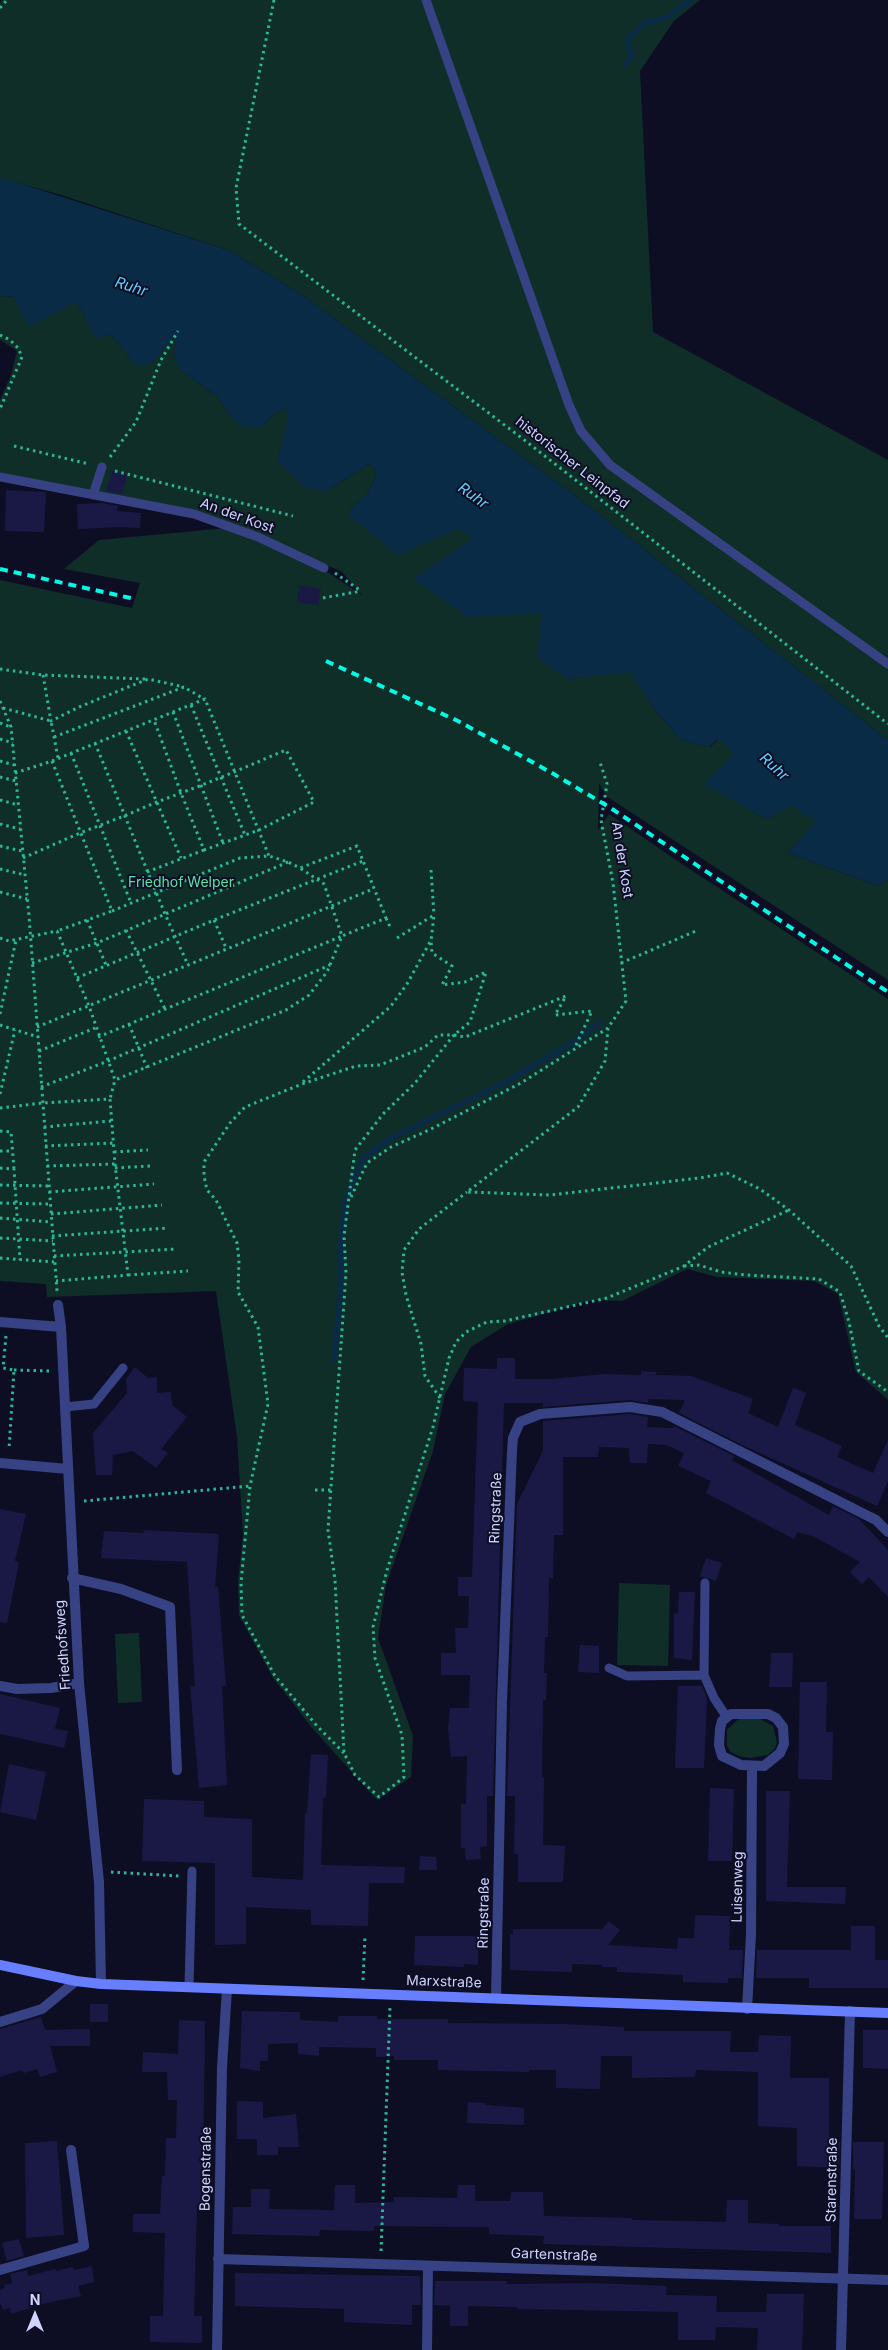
<!DOCTYPE html>
<html>
<head>
<meta charset="utf-8">
<style>
  body { margin:0 }
  #map { position:relative; width:888px; height:2350px; overflow:hidden; background:#0d0e24; font-family:Inter,sans-serif }
  canvas { display:block }
  .north { position:absolute; left:10px; top:2290px; width:50px; height:50px; -webkit-text-stroke:4px #0d0e24; paint-order:stroke; rotate:0deg; font-size:14px; font-weight:700; line-height:20px; text-align:center; color:#d0d4ff }
  .north::after { content:''; display:block; margin:auto; width:18px; height:22px; background:#d0d4ff; clip-path:polygon(50% 0,100% 100%,50% 72%,0 100%) }
</style>
</head>
<body>
<div id="map">
<canvas width="888" height="2350"></canvas>
<div class="north">N</div>
</div>
<script>
const context = document.querySelector('canvas').getContext('2d');
context.lineJoin = 'round';
function fill(path, color) {
  context.fillStyle = color;
  context.fill(path, 'evenodd');
}
function shape(rows) {
  const path = new Path2D();
  for (const r of rows) {
    path.moveTo(r[0], r[1]);
    for (let i = 2; i < r.length; i += 2) path.lineTo(r[i], r[i + 1]);
  }
  return path;
}
function strokePath(path, color, width, dash) {
  context.strokeStyle = color;
  context.lineWidth = width;
  context.lineCap = dash ? 'butt' : 'round';
  context.setLineDash(dash || []);
  context.stroke(path);
}
function label(font, color, halo, rows, align = 'center') {
  context.font = font + ' Inter,sans-serif';
  context.lineWidth = 4;
  context.setLineDash([]);
  context.textBaseline = 'middle';
  context.strokeStyle = halo;
  context.fillStyle = color;
  for (const [text, x, y, turn = 0] of rows) {
    context.save();
    context.translate(x, y);
    context.rotate((+turn || 0) * Math.PI / 180);
    context.textAlign = isNaN(turn) ? turn : align;
    if (halo) context.strokeText(text, 0, 0);
    context.fillText(text, 0, 0);
    context.restore();
  }
}
const green = shape([
  [2,0,700,0,674,21,640,71,653,332,888,460,888,740,581,500,301,294,228,250,61,195,0,178,0,3],
  [0,296,77,302,96,338,110,334,134,363,153,362,173,336,178,341,174,350,175,359,180,370,216,395,233,419,263,427,272,415,285,409,290,415,277,461,325,492,369,464,376,470,375,478,368,493,349,510,458,528,474,538,542,613,569,679,630,671,652,706,681,740,710,747,736,722,749,738,705,784,767,819,810,794,827,809,788,853,878,886,888,879,888,980,606,796,599,783,598,830,609,814,679,862,888,999,888,1400,856,1372,838,1294,814,1281,717,1277,687,1269,622,1301,592,1300,508,1324,471,1347,445,1394,433,1451,386,1585,378,1638,413,1736,411,1777,377,1800,313,1729,273,1678,239,1615,238,1582,243,1535,237,1437,216,1291,47,1297,46,1284,0,1281,0,580,132,608,140,583,64,569,99,540,227,528,320,567,363,596,341,571,193,513,0,473,0,400,11,375,17,351,0,340],
  [619,1583,670,1585,668,1666,617,1665],
  [139,1633,142,1702,118,1703,115,1634],
  [740,1719,760,1719,773,1726,777,1742,775,1748,768,1755,750,1758,739,1756,731,1752,727,1746,727,1730,736,1721]
]);
const water = shape([
  [0,177,228,250,301,294,581,500,888,740,888,879,878,886,788,853,827,808,810,795,767,819,704,784,749,738,736,722,709,747,681,740,652,706,630,672,569,679,537,658,542,613,468,617,413,579,473,538,458,529,398,555,350,516,349,510,368,493,375,478,376,470,369,464,325,492,304,487,277,461,289,415,285,409,272,415,263,427,245,428,233,419,216,395,180,370,175,360,174,350,177,341,174,337,153,362,145,366,134,363,110,334,96,339,77,302,28,327,14,297,0,296]
]);
const stream = shape([
  [625,65,632,55,627,40,643,24,667,17,691,0],
  [334,1359,341,1285,340,1251,345,1203,354,1177,364,1158,389,1139,507,1081,561,1050,600,1023]
]);
const river = shape([
  [697,696,804,794,888,843]
]);
const building = shape([
  [112,471,127,475,122,494,106,491],
  [6,490,46,492,44,532,5,531],
  [103,503,118,506,117,511,141,513,140,528,120,527,78,529,77,504],
  [300,585,321,589,318,605,297,602],
  [497,1358,515,1358,515,1379,552,1379,604,1374,641,1375,641,1371,656,1372,656,1375,691,1376,753,1399,748,1413,778,1427,793,1388,806,1393,795,1425,842,1446,837,1457,873,1473,888,1440,888,1481,877,1506,740,1444,679,1413,685,1400,648,1399,648,1403,630,1400,543,1407,543,1403,504,1403,493,1796,487,1796,487,1846,480,1847,481,1859,466,1860,465,1848,461,1848,461,1804,466,1804,467,1756,451,1757,448,1729,450,1708,469,1708,470,1675,441,1675,441,1653,456,1653,455,1628,468,1628,469,1596,458,1596,458,1577,472,1577,478,1402,463,1401,464,1368,497,1369],
  [135,1367,148,1378,157,1377,157,1393,171,1392,172,1405,187,1417,161,1449,168,1453,156,1468,133,1451,113,1455,112,1475,96,1475,93,1433,127,1393,126,1379],
  [630,1414,648,1417,647,1427,673,1428,674,1426,734,1456,732,1460,829,1515,833,1506,859,1519,888,1550,888,1597,869,1577,862,1584,850,1572,860,1562,815,1537,798,1532,794,1539,706,1493,711,1481,678,1466,684,1453,666,1445,648,1444,647,1463,630,1463,629,1448,599,1447,598,1457,563,1457,563,1535,554,1535,553,1578,549,1578,548,1637,545,1637,544,1673,547,1673,546,1700,543,1700,542,1777,544,1777,543,1845,565,1846,563,1882,518,1882,518,1854,514,1854,515,1796,507,1796,517,1504,543,1451,543,1421],
  [0,1509,26,1514,15,1561,19,1562,7,1623,0,1622],
  [143,1530,219,1534,215,1587,218,1587,226,1686,222,1686,227,1785,199,1788,190,1686,195,1686,187,1562,101,1558,104,1531,144,1533],
  [706,1558,722,1563,716,1581,700,1576],
  [679,1592,695,1592,692,1660,674,1658,674,1614,678,1613],
  [580,1645,599,1646,599,1673,578,1672],
  [771,1653,793,1653,792,1687,769,1687],
  [800,1682,827,1682,826,1732,833,1732,832,1780,798,1779],
  [678,1686,702,1686,707,1698,704,1768,675,1768],
  [0,1694,60,1708,55,1729,68,1731,64,1748,0,1734],
  [311,1754,328,1755,326,1798,323,1798,321,1865,405,1867,404,1883,369,1883,368,1926,311,1925,311,1910,246,1907,246,1944,215,1945,215,1863,142,1861,144,1799,204,1801,204,1817,252,1819,252,1877,303,1880,305,1813,307,1813],
  [9,1764,46,1772,36,1820,0,1812],
  [710,1788,734,1789,732,1861,708,1861],
  [766,1791,790,1791,787,1887,846,1887,845,1904,766,1901],
  [420,1856,436,1857,437,1870,419,1870],
  [695,1915,730,1916,729,1950,743,1950,742,1978,728,1978,728,1983,683,1982,683,1975,617,1972,617,1967,602,1967,602,1965,572,1964,572,1972,510,1970,510,1934,513,1934,513,1929,602,1929,609,1921,620,1930,608,1945,677,1949,678,1938,694,1938],
  [851,1926,875,1926,875,1960,888,1960,888,1988,809,1988,809,1978,756,1978,757,1950,851,1950],
  [415,1936,478,1936,478,1965,464,1964,464,1967,414,1965],
  [90,2004,108,2004,108,2022,90,2022],
  [242,2011,300,2012,300,2020,338,2022,338,2016,377,2016,377,2019,448,2019,448,2023,562,2024,624,2027,624,2031,731,2031,730,2052,758,2052,759,2035,791,2036,790,2078,829,2078,829,2142,840,2142,839,2168,797,2166,797,2128,758,2126,758,2072,696,2070,695,2077,632,2078,632,2056,601,2056,600,2089,556,2088,556,2070,529,2070,529,2072,438,2070,438,2060,394,2060,394,2056,376,2057,376,2048,319,2047,319,2056,298,2054,298,2043,268,2044,268,2061,260,2061,260,2071,240,2068],
  [41,2017,45,2030,90,2029,90,2046,50,2046,57,2072,40,2077,37,2069,24,2073,22,2070,0,2077,0,2029],
  [179,2020,205,2021,203,2170,206,2170,205,2206,197,2206,194,2316,202,2316,202,2343,150,2342,150,2316,163,2316,165,2233,133,2232,133,2214,160,2214,162,2176,165,2176,166,2138,176,2138,177,2100,168,2100,167,2072,142,2072,143,2052,178,2054],
  [863,2030,888,2030,888,2069,863,2068],
  [237,2101,263,2102,263,2118,296,2114,299,2147,278,2147,278,2155,257,2155,257,2139,237,2139],
  [468,2102,485,2103,485,2105,524,2108,524,2125,467,2123],
  [57,2141,64,2235,26,2238,25,2143],
  [853,2142,884,2142,882,2219,854,2219,855,2169,853,2169],
  [335,2185,355,2185,355,2203,394,2202,394,2197,457,2198,458,2185,475,2185,475,2201,510,2201,511,2192,543,2192,544,2216,632,2218,632,2220,726,2222,727,2200,748,2200,748,2223,779,2224,779,2226,831,2226,831,2253,543,2244,544,2236,489,2234,489,2227,374,2226,374,2231,320,2230,319,2236,232,2234,233,2207,251,2207,251,2189,270,2189,269,2209,334,2210],
  [19,2239,24,2256,7,2261,2,2243],
  [92,2266,94,2282,78,2286,81,2296,46,2303,11,2314,10,2308,3,2310,0,2303,0,2290,5,2288,4,2285,12,2283,10,2274,27,2270,28,2276,55,2269,56,2271,73,2267,74,2270],
  [235,2273,420,2276,421,2305,412,2305,412,2325,344,2322,344,2309,235,2306],
  [435,2281,507,2281,507,2284,593,2283,667,2286,666,2295,717,2296,716,2312,766,2312,767,2294,804,2294,802,2350,757,2350,758,2328,716,2327,715,2340,678,2340,678,2312,518,2309,518,2307,468,2306,468,2326,450,2326,450,2306,434,2305]
]);
const path = shape([
  [274,0,236,188,239,224,523,439,888,724],
  [0,8,7,0],
  [0,335,10,340,18,348,22,357,0,409],
  [14,446,89,464],
  [110,457,136,422,161,360,178,331],
  [115,471,293,516],
  [335,573,361,591],
  [323,598,361,591],
  [0,669,43,675,145,679],
  [43,675,51,721,79,707,148,679,184,687],
  [0,701,11,727,29,916,57,1291],
  [191,705,245,835],
  [3,708,51,721,58,758],
  [173,712,223,843],
  [0,723,11,727],
  [126,731,181,858],
  [54,737,184,687,204,699],
  [0,739,13,743],
  [95,743,165,914,188,965],
  [71,753,131,903],
  [0,761,14,765],
  [52,761,112,911,57,931],
  [15,773,52,761,205,699,269,856],
  [0,777,16,781],
  [0,800,18,805],
  [0,824,20,829],
  [0,846,22,851],
  [23,858,80,833,124,816,157,802,181,793,202,785,234,772,286,750,314,802,259,830,204,850,181,793,154,720],
  [0,869,25,875],
  [431,870,434,915],
  [147,872,204,850],
  [0,892,27,899],
  [112,911,240,858,269,856,288,862,300,868,357,846,386,918,342,936,327,972,309,995,286,1010,115,1080],
  [386,918,391,929],
  [87,920,106,965],
  [214,920,226,948],
  [126,930,165,1009],
  [0,938,9,941,57,931,89,1006,115,1080,110,1099],
  [397,938,434,915,431,941,432,953,452,966,442,985,465,982,486,972,470,1022,454,1035],
  [32,963,97,943,288,862],
  [621,963,696,931],
  [77,978,214,920,363,861],
  [0,1014,16,940],
  [129,1024,147,1068],
  [0,1025,38,1037],
  [37,1027,373,889],
  [608,1028,605,1061,578,1107,467,1192,550,1195,700,1178,727,1173,760,1189,789,1210,851,1266,879,1326,888,1338],
  [454,1035,465,1037,566,996,555,1015,592,1011,575,1047],
  [98,1037,342,936,324,884,300,868],
  [39,1051,95,1028],
  [303,1082,391,1006,407,984,430,942],
  [41,1087,108,1061,330,965],
  [0,1094,15,1030],
  [0,1108,42,1103,110,1099,115,1164,128,1275,56,1281],
  [44,1127,111,1121],
  [0,1131,11,1132,14,1169],
  [45,1146,113,1143],
  [0,1151,13,1151],
  [114,1152,148,1150],
  [47,1166,115,1164],
  [0,1168,14,1169,20,1260],
  [115,1168,150,1166],
  [0,1185,48,1186],
  [49,1192,154,1184],
  [351,1197,367,1163,391,1147,429,1130,521,1083,608,1028,626,1001,613,883,601,820,607,784,600,762],
  [0,1203,49,1204],
  [51,1214,162,1205],
  [0,1218,51,1222],
  [52,1236,168,1228],
  [0,1238,53,1241],
  [54,1256,176,1249],
  [0,1258,54,1262],
  [684,1266,699,1265,721,1272,746,1275,819,1279,840,1292,849,1322,859,1371,888,1392],
  [128,1275,188,1271],
  [6,1336,3,1368,14,1370,9,1450],
  [14,1370,51,1371],
  [440,1398,425,1376,421,1344,406,1295,402,1272,404,1250,419,1229,467,1192],
  [315,1490,331,1490],
  [84,1501,250,1486],
  [344,1753,317,1726,275,1676,242,1615,241,1583,250,1486,268,1404,258,1327,238,1292,239,1260,237,1243,216,1200,207,1190,204,1176,204,1162,230,1123,245,1107,302,1084,356,1066,380,1065,425,1047,438,1035,454,1035,415,1083,383,1114,355,1150,344,1236,346,1273,328,1530,335,1580,344,1753,355,1775,379,1797,404,1777,402,1735,375,1658,373,1627,387,1570,433,1427,449,1358,456,1342,466,1332,487,1322,505,1321,607,1298,684,1266,708,1247,789,1210],
  [111,1872,179,1876],
  [363,1980,365,1936],
  [381,2251,390,2007]
]);
const lane = shape([
  [426,0,569,405,581,431,610,465,888,664],
  [0,477,194,514,258,537,324,568],
  [93,495,102,467],
  [65,1407,94,1404,123,1368],
  [705,1583,704,1675,714,1698,726,1716],
  [609,1668,627,1676,704,1675],
  [189,1987,192,1871]
]);
const street = shape([
  [58,1305,61,1327,79,1683,99,1882,101,1984],
  [0,1322,61,1327],
  [0,1463,68,1469],
  [72,1578,121,1589,170,1607,177,1770],
  [0,1686,17,1689,51,1688,79,1683],
  [731,1714,768,1714,776,1718,783,1727,784,1744,780,1753,764,1766,741,1765,722,1756,719,1745,720,1729,722,1721,731,1714],
  [496,1998,502,1701,512,1450,513,1438,520,1422,540,1414,630,1407,662,1412,876,1520,888,1532],
  [747,2009,751,1934,752,1766],
  [0,2022,42,2009,76,1981],
  [218,2259,888,2280],
  [0,2270,84,2246,71,2150],
  [217,2350,222,2067,227,1989],
  [427,2350,428,2266],
  [841,2350,850,2011]
]);
const secondary = shape([
  [0,1965,76,1981,101,1984,888,2013]
]);
const rail = shape([
  [0,569,135,599],
  [326,661,458,721,552,773,609,807,888,992]
]);
const streetNames = [
  ["historischer Leinpfad",572,463,38],
  ["An der Kost",237,516,20],
  ["An der Kost",622,860,81],
  ["Ringstraße",496,1508,-88],
  ["Friedhofsweg",63,1645,-94],
  ["Luisenweg",738,1887,-89],
  ["Ringstraße",484,1913,-89],
  ["Marxstraße",444,1982,2],
  ["Bogenstraße",206,2169,-89],
  ["Starenstraße",832,2180,-89],
  ["Gartenstraße",554,2255,2]
];
const parkNames = [
  ["Friedhof Welper",181,883]
];
const waterNames = [
  ["Ruhr",131,287,18],
  ["Ruhr",473,496,36],
  ["Ruhr",774,767,42]
];
fill(green, '#102e28');
fill(water, '#0a2b46');
strokePath(stream, '#0a2b46', 5.5);
strokePath(river, '#0a2b46', 34);
fill(building, '#1a1945');
strokePath(path, '#2bb896', 3, [2.5, 4]);
strokePath(lane, '#374284', 9);
strokePath(street, '#374284', 10);
strokePath(secondary, '#677fff', 10);
strokePath(rail, '#00fbe7', 4, [8, 6]);
label('14px', '#d0d4ff', '#0d0e24', streetNames);
label('14px', '#59e3a7', '#0d0e24', parkNames);
label('italic 15px', '#5ed2ff', '#0d0e24', waterNames);
</script>
</body>
</html>
